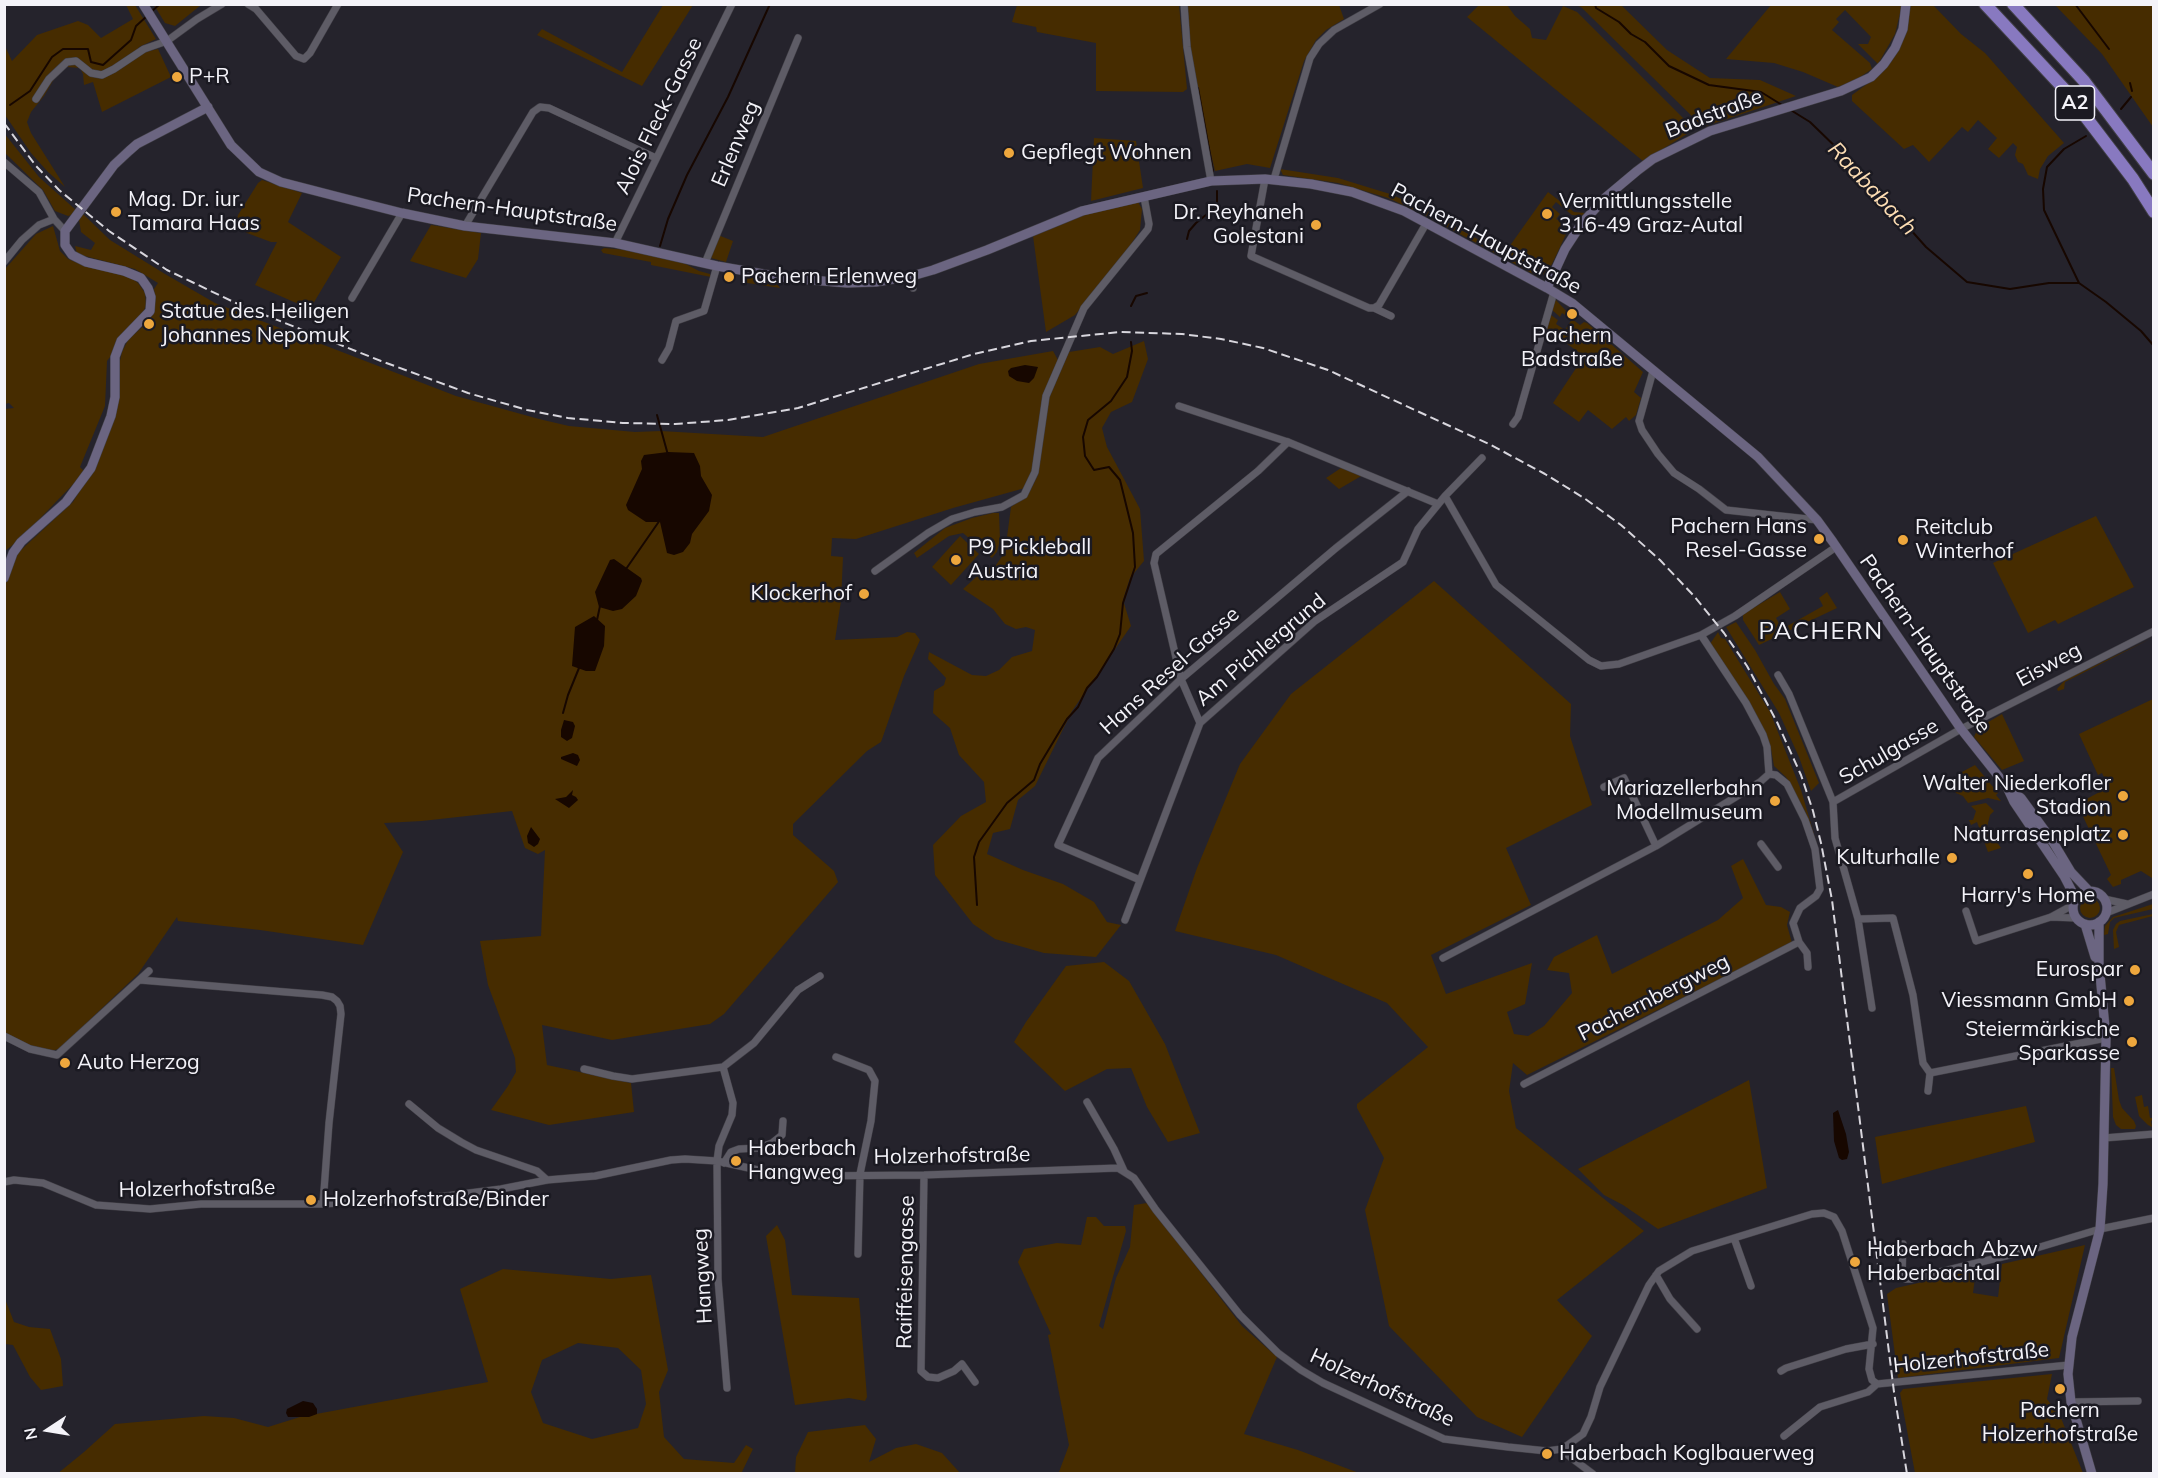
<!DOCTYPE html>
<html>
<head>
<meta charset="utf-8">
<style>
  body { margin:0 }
  #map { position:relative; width:2158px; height:1478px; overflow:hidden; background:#25232c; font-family:Mulish,sans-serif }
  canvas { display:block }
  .frame { position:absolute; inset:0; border:6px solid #f4f3f9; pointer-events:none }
  .north { position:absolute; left:18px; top:1400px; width:60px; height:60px; -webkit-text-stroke:4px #1b1a22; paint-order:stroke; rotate:258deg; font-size:16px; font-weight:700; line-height:24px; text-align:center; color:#f4f3f9 }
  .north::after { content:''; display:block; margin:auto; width:21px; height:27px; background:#f4f3f9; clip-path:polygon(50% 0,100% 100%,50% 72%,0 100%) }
</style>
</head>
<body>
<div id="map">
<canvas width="2158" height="1478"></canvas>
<div class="frame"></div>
<div class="north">N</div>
</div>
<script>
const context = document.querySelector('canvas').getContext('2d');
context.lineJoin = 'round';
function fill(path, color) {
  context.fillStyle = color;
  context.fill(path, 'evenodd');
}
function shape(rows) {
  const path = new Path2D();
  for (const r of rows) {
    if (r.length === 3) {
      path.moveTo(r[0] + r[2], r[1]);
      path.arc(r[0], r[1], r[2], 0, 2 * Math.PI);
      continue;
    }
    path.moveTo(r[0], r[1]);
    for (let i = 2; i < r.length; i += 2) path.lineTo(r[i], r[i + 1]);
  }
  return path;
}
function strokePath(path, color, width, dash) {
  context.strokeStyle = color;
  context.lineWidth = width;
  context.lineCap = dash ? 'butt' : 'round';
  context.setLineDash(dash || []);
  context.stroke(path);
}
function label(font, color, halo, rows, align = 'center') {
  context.font = font + ' Mulish,sans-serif';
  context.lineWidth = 5;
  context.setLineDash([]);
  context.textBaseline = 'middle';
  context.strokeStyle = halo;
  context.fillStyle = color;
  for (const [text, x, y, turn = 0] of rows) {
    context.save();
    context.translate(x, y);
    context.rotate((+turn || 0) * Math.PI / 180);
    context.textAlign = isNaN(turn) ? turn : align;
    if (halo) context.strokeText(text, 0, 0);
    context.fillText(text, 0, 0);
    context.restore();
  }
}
const green = shape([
  [126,5,135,5,156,39,139,47,131,61,141,53,158,49,171,77,102,112,93,82,84,85,83,74,80,68,67,67,56,76,44,96,31,112,27,122,31,133,65,187,48,172,31,153,5,115,4,44,12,61,37,35,78,21,88,25,101,38,133,19],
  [154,5,201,5,175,26,165,23],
  [663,5,693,5,642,86,537,35,542,29,622,72],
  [1017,5,1179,5,1187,89,1183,92,1096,91,1096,43,1037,32,1036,27,1012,22],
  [1187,5,1339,5,1344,19,1326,30,1316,40,1304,61,1270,168,1247,164,1215,171,1197,93,1188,36],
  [1479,5,1507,5,1515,16,1530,29,1532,38,1546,40,1563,6,1577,12,1693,128,1692,131,1643,161,1467,17],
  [1575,5,1621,5,1667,50,1710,78,1760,80,1796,96,1706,126,1701,125,1581,7],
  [1771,5,1902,5,1895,34,1878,64,1858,44,1868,44,1871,37,1845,10,1836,19,1839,22,1832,30,1870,63,1872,69,1857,79,1838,87,1803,72,1774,63,1726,59],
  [1911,5,1933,5,1961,34,1985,53,2064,143,2048,156,2040,169,2038,179,2028,175,2023,164,2018,162,2015,155,2017,147,2013,143,1999,158,1988,149,1997,138,1978,120,1968,132,1962,127,1929,162,1913,145,1904,149,1852,101,1852,95,1878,76,1892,61,1904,38],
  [2055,5,2153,5,2153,127,2102,54],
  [4,133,39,177,77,211,74,214,68,216,55,211,43,190,5,153],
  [1094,138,1136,141,1143,188,1091,201],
  [1280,169,1338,178,1390,194,1426,210,1504,254,1548,192,1574,212,1585,213,1581,216,1572,215,1556,202,1552,207,1560,214,1556,219,1560,221,1563,217,1568,221,1569,228,1552,264,1545,274,1537,276,1423,214,1388,198,1338,183,1283,175],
  [262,180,302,193,288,222,341,257,310,309,255,285,277,242,271,242,247,233,239,228,236,223,238,215,258,183],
  [1138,202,1142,209,1140,230,1126,252,1075,315,1046,332,1033,236,1083,215],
  [83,214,110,240,165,274,215,303,456,396,539,419,569,426,635,432,661,431,763,437,979,364,1053,351,1058,360,1057,367,1044,395,1035,462,1025,488,953,508,856,539,832,538,831,556,843,557,841,601,835,640,897,637,907,632,915,633,920,640,904,676,881,742,867,751,793,824,793,835,834,871,838,882,724,1014,710,1024,612,1040,542,1025,547,1065,631,1083,634,1112,549,1125,491,1110,508,1086,516,1072,515,1058,488,985,480,941,541,936,545,850,538,854,525,848,512,811,422,821,384,823,403,852,363,945,260,930,178,921,177,917,138,974,59,1049,50,1051,37,1049,5,1034,5,585,13,559,20,551,73,502,96,464,122,352,128,340,150,320,155,298,154,289,158,283,135,269,77,254,75,246,91,250,95,243,81,232,79,220],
  [431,225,481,233,478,259,466,278,410,261],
  [53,226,60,251,68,259,85,266,130,277,138,283,145,293,146,305,142,315,107,361,105,406,80,467,85,472,19,540,5,551,5,409,14,408,9,403,5,404,5,269,36,234],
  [718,235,733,241,726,262,711,258],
  [604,248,627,250,680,261,699,271,710,274,711,277,651,265,651,262,603,253,601,250],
  [745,276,775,281,780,288,741,282,742,277],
  [1556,300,1567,312,1565,315,1562,313,1560,317,1551,309,1553,302],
  [1551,315,1558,320,1556,324,1565,330,1572,319,1580,325,1584,322,1587,323,1643,372,1634,392,1641,398,1636,415,1629,421,1626,417,1612,429,1588,410,1579,422,1553,403,1584,356,1545,328,1549,317],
  [1144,341,1148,359,1132,402,1111,412,1102,428,1107,447,1140,509,1144,561,1130,578,1123,600,1131,626,1072,711,1035,786,1018,800,1010,829,993,833,987,854,1023,870,1063,884,1094,902,1107,922,1121,925,1096,957,1044,953,995,939,973,924,935,875,933,845,961,816,986,802,984,782,959,755,950,728,933,713,934,691,944,685,946,678,928,659,929,652,972,675,986,676,999,670,1012,657,1032,651,1035,630,1026,627,1016,629,1005,624,993,609,963,589,984,570,996,565,1005,552,1011,507,1029,493,1038,475,1049,398,1069,352,1100,347,1113,354],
  [1344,466,1363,475,1339,489,1326,478],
  [993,513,999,513,1000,540,997,552,992,558,963,533,949,536,917,558,914,553,945,528,972,518],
  [2096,516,2134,587,2058,624,2055,620,2028,633,1993,563],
  [960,536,979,554,951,585,932,567],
  [1434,581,1571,704,1570,736,1592,805,1506,848,1531,905,1431,955,1446,994,1532,963,1525,1004,1507,1012,1514,1034,1528,1036,1544,1026,1572,993,1569,973,1547,970,1554,957,1597,935,1612,974,1718,920,1743,898,1731,866,1743,859,1766,905,1781,907,1790,912,1787,925,1792,943,1527,1075,1513,1063,1509,1091,1516,1128,1644,1231,1557,1300,1592,1336,1522,1437,1477,1417,1389,1326,1365,1210,1384,1158,1357,1108,1357,1104,1428,1047,1387,1003,1276,955,1175,931,1197,868,1240,764,1291,694],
  [1780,592,1790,609,1776,618,1782,629,1823,606,1819,598,1827,592,1837,608,1759,645,1743,620,1743,614],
  [1736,622,1755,650,1774,684,1785,699,1819,783,1811,791,1799,757,1779,713,1726,627],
  [1718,632,1721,638,1725,639,1770,712,1801,790,1819,851,1818,851,1806,813,1786,777,1774,766,1771,749,1761,727,1710,644],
  [2150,639,2065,682,2064,689,2058,691,2057,689,2065,680],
  [2153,699,2154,871,2152,873,2153,877,2152,878,2141,871,2121,880,2121,884,2113,887,2107,879,2111,875,2077,804,2109,787,2102,773,2098,775,2079,734],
  [2002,714,2024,761,2002,770,1974,737,1978,728],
  [1975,765,1998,793,1996,795,2001,801,1988,798,1968,803,1963,796,1956,793,1953,788,1958,785,1960,773],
  [1986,803,1994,811,1990,815,1987,827,2001,848,1988,852,1977,822,1971,825,1969,820,1973,820,1976,811,1971,806],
  [2090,908,10],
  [2153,904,2153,909,2114,918,2110,922,2108,934,2104,935,2105,926,2113,917],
  [2153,914,2153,916,2119,925,2116,932,2119,947,2114,949,2113,930,2116,924,2120,921],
  [1104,962,1129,981,1165,1044,1200,1133,1168,1142,1147,1107,1131,1068,1107,1069,1065,1091,1014,1042,1026,1022,1066,966],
  [2111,1068,2114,1068,2119,1100,2122,1108,2134,1121,2136,1126,2135,1129,2121,1129,2116,1125,2113,1117],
  [1749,1080,1767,1188,1658,1229,1623,1205,1604,1195,1578,1169],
  [2142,1095,2144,1107,2148,1106,2150,1118,2153,1118,2153,1120,2151,1121,2152,1127,2148,1125,2139,1116,2135,1097],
  [2026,1106,2035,1142,1882,1184,1875,1137],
  [1147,1203,1242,1326,1277,1357,1244,1434,1298,1450,1359,1473,1061,1473,1059,1472,1069,1445,1048,1335,1051,1334,1018,1262,1024,1249,1057,1243,1081,1245,1087,1217,1096,1217,1104,1226,1125,1226,1126,1231,1099,1326,1103,1329,1116,1278,1130,1247,1134,1205],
  [777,1225,785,1240,792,1295,859,1298,867,1397,865,1401,849,1398,795,1405,766,1236],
  [2085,1245,2059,1358,1898,1378,1887,1294,1896,1288,1976,1270,1973,1293,1998,1297,2002,1264],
  [503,1269,611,1279,651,1275,668,1370,659,1392,664,1437,684,1459,734,1463,746,1445,753,1449,741,1474,57,1474,84,1452,115,1424,204,1416,234,1418,268,1427,300,1417,488,1382,460,1289],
  [578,1343,618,1348,641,1370,646,1404,638,1428,592,1439,543,1423,531,1392,542,1360],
  [5,1299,14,1322,29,1327,50,1329,61,1359,63,1386,41,1390,30,1377,13,1345,5,1344],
  [2052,1374,2047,1399,2061,1418,2083,1473,1915,1473,1900,1393,1903,1389],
  [865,1425,876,1439,869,1462,896,1448,916,1444,942,1453,960,1473,795,1473,796,1457,808,1432]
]);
const water = shape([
  [1025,365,1038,367,1034,378,1029,383,1017,381,1009,376,1008,371,1011,368],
  [668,452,694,453,700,466,701,476,712,495,709,511,692,534,690,543,683,552,674,555,667,553,660,522,646,522,628,510,626,505,642,469,641,461,644,455],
  [614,559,641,578,642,581,636,596,622,609,613,611,599,607,595,592,610,560],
  [594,616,605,626,604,646,595,671,586,671,572,666,575,627],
  [564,720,573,722,575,726,572,738,567,741,561,737,561,730],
  [573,753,578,755,580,760,577,766,561,759,561,757],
  [573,790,572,795,576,797,578,800,569,808,555,799,566,797],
  [531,827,540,839,538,844,534,847,528,843,527,836],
  [1838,1110,1846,1134,1849,1152,1847,1159,1842,1160,1839,1158,1834,1141,1833,1113],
  [303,1401,313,1403,317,1409,317,1414,309,1417,288,1417,286,1413,287,1409]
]);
const stream = shape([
  [1595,4,1596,8,1619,22,1631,34,1645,42,1669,66,1709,85,1761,92,1782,105],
  [2075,4,2109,49],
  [151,12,160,4],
  [2130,83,2132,91],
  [1198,88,1213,171],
  [10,105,30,91,52,57,63,49,88,49,91,62,103,65,131,40,136,26,147,16],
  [1789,109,1810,122,1845,156,1926,247,1967,282,2010,289,2049,283,2079,283,2106,302,2141,331,2154,346],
  [2121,109,2131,97],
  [1187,239,1189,231,1196,223,1217,206,1217,191],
  [660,246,668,219,687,175,728,97,770,4],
  [2079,283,2044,210,2043,189,2047,167,2064,149,2086,136],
  [1131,306,1136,296,1147,293],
  [657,415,668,455],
  [626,569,660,520],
  [597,620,600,606],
  [563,713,568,695,579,668],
  [977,905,974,857,979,842,1007,803,1034,780,1040,764,1067,719,1078,707,1087,688,1097,677,1114,649,1120,634,1123,603,1135,567,1133,533,1120,480,1109,467,1094,470,1085,456,1083,437,1088,420,1111,401,1127,377,1132,351,1131,342]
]);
const street = shape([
  [248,4,256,9,296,56,304,59,310,53,338,4],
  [1184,4,1187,47,1211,181],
  [36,99,49,79,67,62,76,61,91,73,102,75,114,69,144,49,167,41,197,19,222,4],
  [4,162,39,192,54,219,65,231],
  [1265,179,1251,256,1369,308,1374,308,1379,305,1427,222],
  [1274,179,1310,58,1319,44,1334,30,1380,4],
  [465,226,533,112,540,107,549,108,656,158],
  [615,243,732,4],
  [4,262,22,240,39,225,54,219],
  [705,263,798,38],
  [912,276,913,288],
  [352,298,402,213],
  [1374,308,1391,316],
  [662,360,669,348,676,321,704,311,717,266],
  [1653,371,1639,421,1642,430,1658,454,1674,473,1699,489,1726,510,1817,520],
  [1179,406,1288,442,1438,504],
  [1513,424,1518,417,1554,292],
  [1445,496,1482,458],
  [875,571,928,533,952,519,975,512,1002,507,1024,495,1035,472,1046,396,1084,308,1148,229,1149,224,1144,197],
  [1701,635,1746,703,1763,735,1767,747,1769,774],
  [1778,675,1789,694,1833,802],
  [1200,723,1315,621,1403,562,1418,529,1445,496,1496,585,1589,660,1601,666,1619,664,1701,635,1735,616,1836,547],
  [1769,774,1776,775,1787,784,1805,820,1815,849,1820,889,1816,896,1800,908,1793,923,1799,942,1807,953,1808,967],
  [1604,787,1624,778,1656,846],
  [1761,844,1778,867],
  [1140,880,1058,845,1098,758,1181,679,1336,548,1408,491],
  [2104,899,2127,904],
  [1966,911,1976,941,2051,917,2073,905],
  [2106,913,2154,894],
  [2051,917,2076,918],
  [1858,919,1893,918,1913,995,1923,1063,1930,1073,2106,1038],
  [1125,920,1200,723,1181,679,1154,563,1156,554,1258,471,1288,442],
  [1443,958,1656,846,1760,782,1769,774],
  [140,980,322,995,332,997,337,1001,340,1006,341,1014,329,1123,323,1204],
  [1872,1008,1858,919,1835,838,1833,802,1961,729,2154,631],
  [4,1036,30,1049,57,1055,149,971],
  [836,1057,869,1070,875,1081,871,1121,860,1174,858,1254],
  [584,1069,613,1076,632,1079,723,1067],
  [1524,1084,1799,942],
  [1928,1091,1930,1073],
  [1087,1102,1114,1149,1124,1171],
  [409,1104,438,1128,461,1142,476,1150,537,1171,547,1180],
  [2104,1138,2154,1134],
  [724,1163,731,1152,739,1149,759,1148,772,1143,782,1135,783,1121],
  [924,1175,921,1371,928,1377,938,1378,954,1371,962,1364,975,1382],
  [4,1182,14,1180,43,1183,96,1205,150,1209,201,1204,323,1204,446,1196,501,1189,547,1180,595,1176,671,1160,685,1159,717,1161,767,1172,808,1176,924,1175,1118,1168,1134,1178,1156,1210,1240,1315,1278,1353,1301,1370,1323,1383,1444,1439,1508,1447,1547,1451,1562,1449,1583,1434,1591,1417,1600,1387,1649,1285,1659,1271,1692,1251,1812,1214,1824,1213,1834,1217,1842,1231,1873,1328,1869,1369,1872,1380,1877,1384,2069,1365],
  [1734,1238,1751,1286],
  [1903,1244,1902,1274,1905,1279,1911,1279,2030,1250,2100,1229,2154,1218],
  [1656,1275,1670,1299,1697,1329],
  [1781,1371,1786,1368,1846,1349,1873,1344],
  [727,1388,718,1279,717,1161,719,1146,732,1115,733,1103,723,1067,754,1043,798,990,820,976],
  [2071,1402,2138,1401],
  [1784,1436,1820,1407,1868,1392,1877,1384],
  [1562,1449,1569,1456,1593,1474]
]);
const secondary = shape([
  [143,4,231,145,259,172,281,182,339,197,402,213,465,226,615,243,717,266,787,278,847,283,876,282,912,276,933,270,987,250,1082,211,1211,181,1265,179,1311,184,1352,192,1404,211,1547,288,1572,303,1758,457,1817,520,1833,542,1961,729,2007,787,2014,802,2064,876,2076,899],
  [1547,288,1565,249,1582,223,1606,197,1637,171,1653,159,1710,131,1841,91,1871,77,1884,64,1895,48,1903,29,1906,4],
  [4,578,13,553,21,542,66,502,91,468,111,416,115,397,115,357,121,341,150,311,151,297,148,288,141,278,124,271,86,262,72,255,65,245,65,231,114,165,129,151,137,144,208,107],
  [2007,787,2021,798,2053,842,2071,872,2089,891],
  [2090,908,17],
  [2085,924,2095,957],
  [2092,1474,2071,1402,2068,1374,2072,1337,2100,1229,2103,1184,2106,1038,2099,964,2099,922]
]);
const highway = shape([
  [1985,4,2066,91,2133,179,2154,212],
  [2013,4,2084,81,2154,174]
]);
const rail = shape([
  [4,123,36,166,59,190,109,231,167,270,242,306,381,361,468,393,527,410,568,418,623,423,675,424,728,420,798,408,974,354,1031,341,1120,332,1182,334,1221,339,1263,348,1328,370,1491,445,1545,474,1584,498,1621,525,1660,560,1694,596,1724,633,1747,666,1777,722,1801,775,1813,811,1821,843,1832,900,1894,1392,1907,1474]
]);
const markers = [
  [177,77,6,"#eea73d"],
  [1009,153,6,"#eea73d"],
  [116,212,6,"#eea73d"],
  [1547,214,6,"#eea73d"],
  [1316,225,6,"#eea73d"],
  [729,277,6,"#eea73d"],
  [1572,314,6,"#eea73d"],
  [149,324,6,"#eea73d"],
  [1819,539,6,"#eea73d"],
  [1903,540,6,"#eea73d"],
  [956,560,6,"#eea73d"],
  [864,594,6,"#eea73d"],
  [2123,796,6,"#eea73d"],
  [1775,801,6,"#eea73d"],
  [2123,835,6,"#eea73d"],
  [1952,858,6,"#eea73d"],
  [2028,874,6,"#eea73d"],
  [2135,970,6,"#eea73d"],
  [2129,1001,6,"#eea73d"],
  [2132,1042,6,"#eea73d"],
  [65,1063,6,"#eea73d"],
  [736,1161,6,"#eea73d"],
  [311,1200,6,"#eea73d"],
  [1855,1262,6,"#eea73d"],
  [2060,1389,6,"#eea73d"],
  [1547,1454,6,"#eea73d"]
];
const shields = [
  [2075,103,39]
];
const shieldNames = [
  ["A2",2075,103]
];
const poiNames = [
  ["P+R",189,77],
  ["Gepflegt Wohnen",1021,153],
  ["Mag. Dr. iur.",128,200],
  ["Tamara Haas",128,224],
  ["Vermittlungsstelle",1559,202],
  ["316-49 Graz-Autal",1559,226],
  ["Dr. Reyhaneh",1304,213,"right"],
  ["Golestani",1304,237,"right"],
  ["Pachern Erlenweg",741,277],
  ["Statue des Heiligen",161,312],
  ["Johannes Nepomuk",161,336],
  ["Pachern",1572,336,"center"],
  ["Badstraße",1572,360,"center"],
  ["Pachern Hans",1807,527,"right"],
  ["Resel-Gasse",1807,551,"right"],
  ["Reitclub",1915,528],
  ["Winterhof",1915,552],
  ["P9 Pickleball",968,548],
  ["Austria",968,572],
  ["Klockerhof",852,594,"right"],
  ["Walter Niederkofler",2111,784,"right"],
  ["Stadion",2111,808,"right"],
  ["Mariazellerbahn",1763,789,"right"],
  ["Modellmuseum",1763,813,"right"],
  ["Naturrasenplatz",2111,835,"right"],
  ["Kulturhalle",1940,858,"right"],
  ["Harry's Home",2028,896,"center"],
  ["Eurospar",2123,970,"right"],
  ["Viessmann GmbH",2117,1001,"right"],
  ["Steiermärkische",2120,1030,"right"],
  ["Sparkasse",2120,1054,"right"],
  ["Auto Herzog",77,1063],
  ["Haberbach",748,1149],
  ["Hangweg",748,1173],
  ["Holzerhofstraße/Binder",323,1200],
  ["Haberbach Abzw",1867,1250],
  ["Haberbachtal",1867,1274],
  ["Pachern",2060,1411,"center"],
  ["Holzerhofstraße",2060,1435,"center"],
  ["Haberbach Koglbauerweg",1559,1454]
];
const streetNames = [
  ["Badstraße",1714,114,-21],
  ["Alois Fleck-Gasse",659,116,-64],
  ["Erlenweg",736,144,-67],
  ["Pachern-Hauptstraße",512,210,8],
  ["Pachern-Hauptstraße",1486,239,28],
  ["Pachern-Hauptstraße",1925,644,55],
  ["Am Pichlergrund",1261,650,-40],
  ["Eisweg",2049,665,-28],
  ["Hans Resel-Gasse",1170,671,-42],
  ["Schulgasse",1889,752,-30],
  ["Pachernbergweg",1654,998,-27],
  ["Holzerhofstraße",952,1156,-1],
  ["Holzerhofstraße",197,1189,-1],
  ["Raiffeisengasse",906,1272,-89],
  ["Hangweg",703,1276,-93],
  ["Holzerhofstraße",1971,1358,-6],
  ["Holzerhofstraße",1382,1388,25]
];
const waterNames = [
  ["Raababach",1872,189,47]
];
const quarterNames = [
  ["PACHERN",1821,632]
];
fill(green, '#462c00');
fill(water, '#170700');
strokePath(stream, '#170700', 2);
strokePath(street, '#413f46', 8);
strokePath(secondary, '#413f46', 10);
strokePath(highway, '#413f46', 14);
strokePath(street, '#5e5c66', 7);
strokePath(secondary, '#6b6581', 9);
strokePath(highway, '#8879c0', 12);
strokePath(rail, '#d8d6dd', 2, [9, 4.5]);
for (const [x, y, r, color] of markers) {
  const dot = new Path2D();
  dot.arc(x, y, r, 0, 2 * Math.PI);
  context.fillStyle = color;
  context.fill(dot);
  strokePath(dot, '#1b1a22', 2);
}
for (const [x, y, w] of shields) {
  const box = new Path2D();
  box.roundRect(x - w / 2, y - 17, w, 34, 4.5);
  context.fillStyle = '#1b1a22';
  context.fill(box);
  strokePath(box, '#f4f3f9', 1.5);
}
label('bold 20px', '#f4f3f9', null, shieldNames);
label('21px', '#f4f3f9', '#1b1a22', poiNames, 'left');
label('21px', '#f4f3f9', '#1b1a22', streetNames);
label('italic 22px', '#fdddb3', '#1b1a22', waterNames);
context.letterSpacing = '1.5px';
label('24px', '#f4f3f9', '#1b1a22', quarterNames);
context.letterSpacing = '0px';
</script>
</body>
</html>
